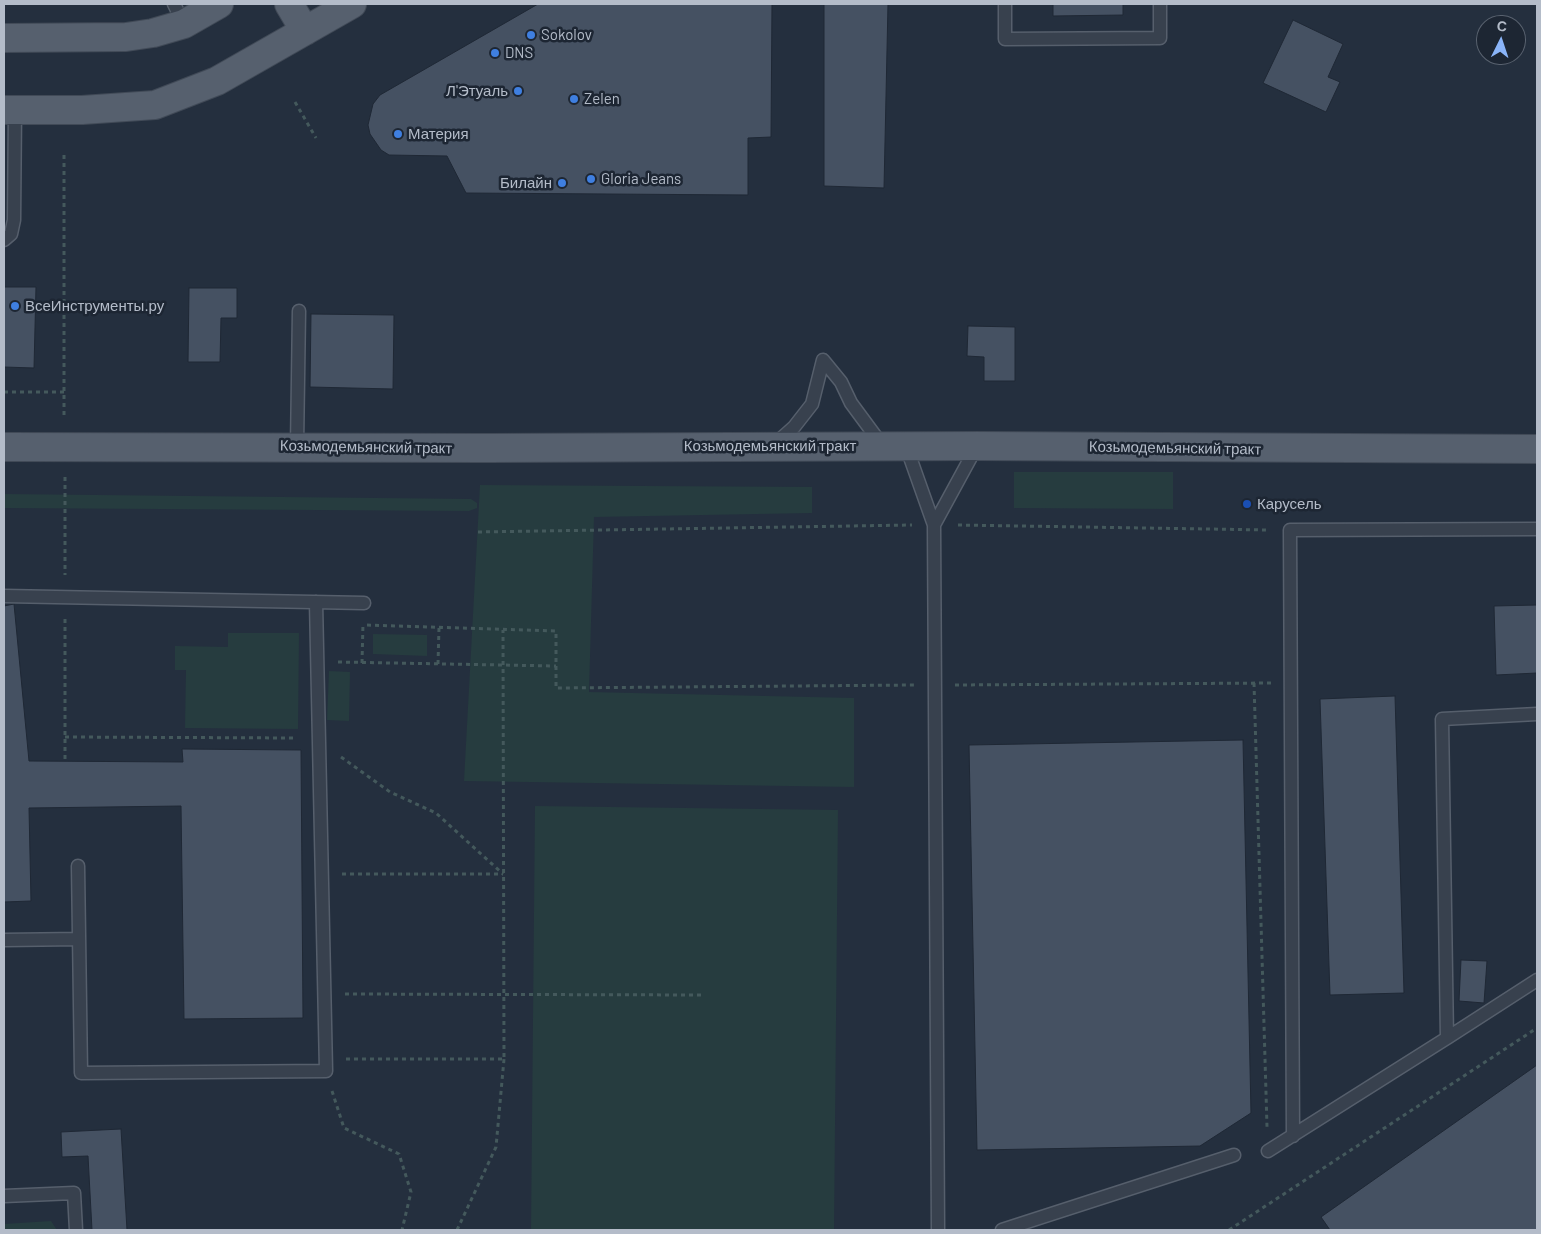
<!DOCTYPE html>
<html>
<head>
<meta charset="utf-8">
<style>
  body { margin:0 }
  #map { position:relative; width:1541px; height:1234px; overflow:hidden; background:#242f3e; font-family:Barlow,sans-serif }
  canvas { display:block }
  .frame { position:absolute; inset:0; border:5px solid #b4bcc9; pointer-events:none }
  .north { position:absolute; left:1476px; top:15px; width:50px; height:50px; box-sizing:border-box; background:#1d2633; border:1px solid #59626f; border-radius:50%; rotate:4deg; font-size:14px; font-weight:700; line-height:20px; text-align:center; color:#b4bcc9 }
  .north::after { content:''; display:block; margin:auto; width:18px; height:22px; background:#8ab4f8; clip-path:polygon(50% 0,100% 100%,50% 72%,0 100%) }
</style>
</head>
<body>
<div id="map">
<canvas width="1541" height="1234"></canvas>
<div class="frame"></div>
<div class="north">С</div>
</div>
<script>
const context = document.querySelector('canvas').getContext('2d');
context.lineJoin = 'round';
function fill(path, color) {
  context.fillStyle = color;
  context.fill(path, 'evenodd');
}
function shape(rows) {
  const path = new Path2D();
  for (const r of rows) {
    path.moveTo(r[0], r[1]);
    for (let i = 2; i < r.length; i += 2) path.lineTo(r[i], r[i + 1]);
  }
  return path;
}
function strokePath(path, color, width, dash) {
  context.strokeStyle = color;
  context.lineWidth = width;
  context.lineCap = dash ? 'butt' : 'round';
  context.setLineDash(dash || []);
  context.stroke(path);
}
function label(font, color, halo, rows, align = 'center') {
  context.font = font + ' Barlow,sans-serif';
  context.lineWidth = 5;
  context.setLineDash([]);
  context.textBaseline = 'middle';
  context.strokeStyle = halo;
  context.fillStyle = color;
  for (const [text, x, y, turn = 0] of rows) {
    context.save();
    context.translate(x, y);
    context.rotate((+turn || 0) * Math.PI / 180);
    context.textAlign = isNaN(turn) ? turn : align;
    if (halo) context.strokeText(text, 0, 0);
    context.fillText(text, 0, 0);
    context.restore();
  }
}
const green = shape([
  [1014,472,1173,472,1173,509,1014,508],
  [480,485,812,487,812,513,594,517,589,692,854,698,854,787,464,781],
  [4,494,471,499,477,503,477,508,469,511,4,508],
  [228,633,299,633,298,729,185,728,186,670,175,670,175,646,228,647],
  [373,634,427,635,427,656,373,654],
  [329,671,350,672,349,721,327,720],
  [535,806,838,810,834,1230,531,1230],
  [51,1221,57,1230,4,1230,4,1224]
]);
const building = shape([
  [538,4,772,4,771,137,748,138,748,195,466,193,447,156,389,155,381,150,370,134,368,125,373,104,380,95,538,4],
  [824,4,888,4,884,188,824,186,824,4],
  [1053,4,1123,4,1123,15,1053,16,1053,4],
  [1293,20,1343,44,1328,77,1340,82,1326,112,1263,83,1293,20],
  [4,287,36,287,34,368,4,367,4,287],
  [189,288,237,288,237,318,221,318,220,362,188,362,189,288],
  [311,314,394,315,393,389,310,387,311,314],
  [968,326,1015,327,1015,381,984,381,984,357,967,356,968,326],
  [14,604,29,761,183,762,182,749,301,750,303,1018,184,1019,181,806,29,808,31,901,4,902,4,606,14,604],
  [1537,605,1537,673,1496,675,1494,606,1537,605],
  [1395,696,1404,993,1330,995,1320,699,1395,696],
  [1243,740,1251,1113,1200,1146,977,1150,969,745,1243,740],
  [1461,960,1487,961,1484,1003,1459,1001,1461,960],
  [1537,1065,1537,1230,1330,1230,1321,1217,1537,1065],
  [121,1129,127,1230,92,1230,88,1156,62,1157,61,1132,121,1129]
]);
const path = shape([
  [295,102,316,138],
  [64,155,64,418],
  [4,392,64,392],
  [65,477,65,575],
  [958,525,1269,530],
  [478,532,912,525],
  [65,619,65,761],
  [367,625,556,631,556,688,914,685],
  [338,662,556,666],
  [362,663,363,623],
  [438,664,439,628],
  [1254,683,1267,1127],
  [955,685,1271,683],
  [65,737,297,738],
  [341,757,390,792,436,813,503,874],
  [342,874,503,874],
  [345,994,702,995],
  [346,1059,504,1059,503,630],
  [332,1091,344,1128,399,1154,411,1192,402,1230],
  [457,1230,496,1147,504,1059],
  [1229,1230,1537,1028]
]);
const service = shape([
  [174,4,184,24],
  [1005,4,1005,39,1160,38,1160,4],
  [4,240,11,234,14,220,15,110],
  [823,360,841,382,851,403,882,445],
  [775,444,794,427,812,404,823,360],
  [297,446,299,311],
  [906,446,934,525,938,1230],
  [934,525,977,446],
  [4,596,364,603],
  [1537,714,1442,719,1447,1038,1537,980],
  [78,866,81,1073,326,1071,316,602],
  [4,940,79,939],
  [1293,1136,1290,530,1537,529],
  [1268,1151,1447,1038],
  [4,1196,74,1193,76,1230],
  [1002,1230,1234,1155]
]);
const primary = shape([
  [289,4,305,31],
  [4,38,126,37,153,33,184,24,219,4],
  [4,110,82,110,155,105,217,81,352,4],
  [4,447,487,448,977,446,1537,449]
]);
const markers = [
  [531,35,5,"#3f7fe0"],
  [495,53,5,"#3f7fe0"],
  [518,91,5,"#3f7fe0"],
  [574,99,5,"#3f7fe0"],
  [398,134,5,"#3f7fe0"],
  [591,179,5,"#3f7fe0"],
  [562,183,5,"#3f7fe0"],
  [15,306,5,"#3f7fe0"],
  [1247,504,5,"#1a4fb4"]
];
const poiNames = [
  ["Sokolov",541,35],
  ["DNS",505,53],
  ["Л'Этуаль",508,91,"right"],
  ["Zelen",584,99],
  ["Материя",408,134],
  ["Gloria Jeans",601,179],
  ["Билайн",552,183,"right"],
  ["ВсеИнструменты.ру",25,306],
  ["Карусель",1257,504]
];
const streetNames = [
  ["Козьмодемьянский тракт",770,446],
  ["Козьмодемьянский тракт",366,447,1],
  ["Козьмодемьянский тракт",1175,448,1]
];
fill(green, '#263c3f');
fill(building, '#455162');
strokePath(building, '#1f2835', 1);
strokePath(service, '#565f6c', 15);
strokePath(primary, '#414a57', 30);
strokePath(path, '#44595c', 3, [4, 4]);
strokePath(service, '#38414e', 12);
strokePath(primary, '#56606e', 28);
for (const [x, y, r, color] of markers) {
  const dot = new Path2D();
  dot.arc(x, y, r, 0, 2 * Math.PI);
  context.fillStyle = color;
  context.fill(dot);
  strokePath(dot, '#1d2633', 2);
}
label('15px', '#b4bcc9', '#1d2633', poiNames, 'left');
label('15px', '#b4bcc9', '#1d2633', streetNames);
</script>
</body>
</html>
